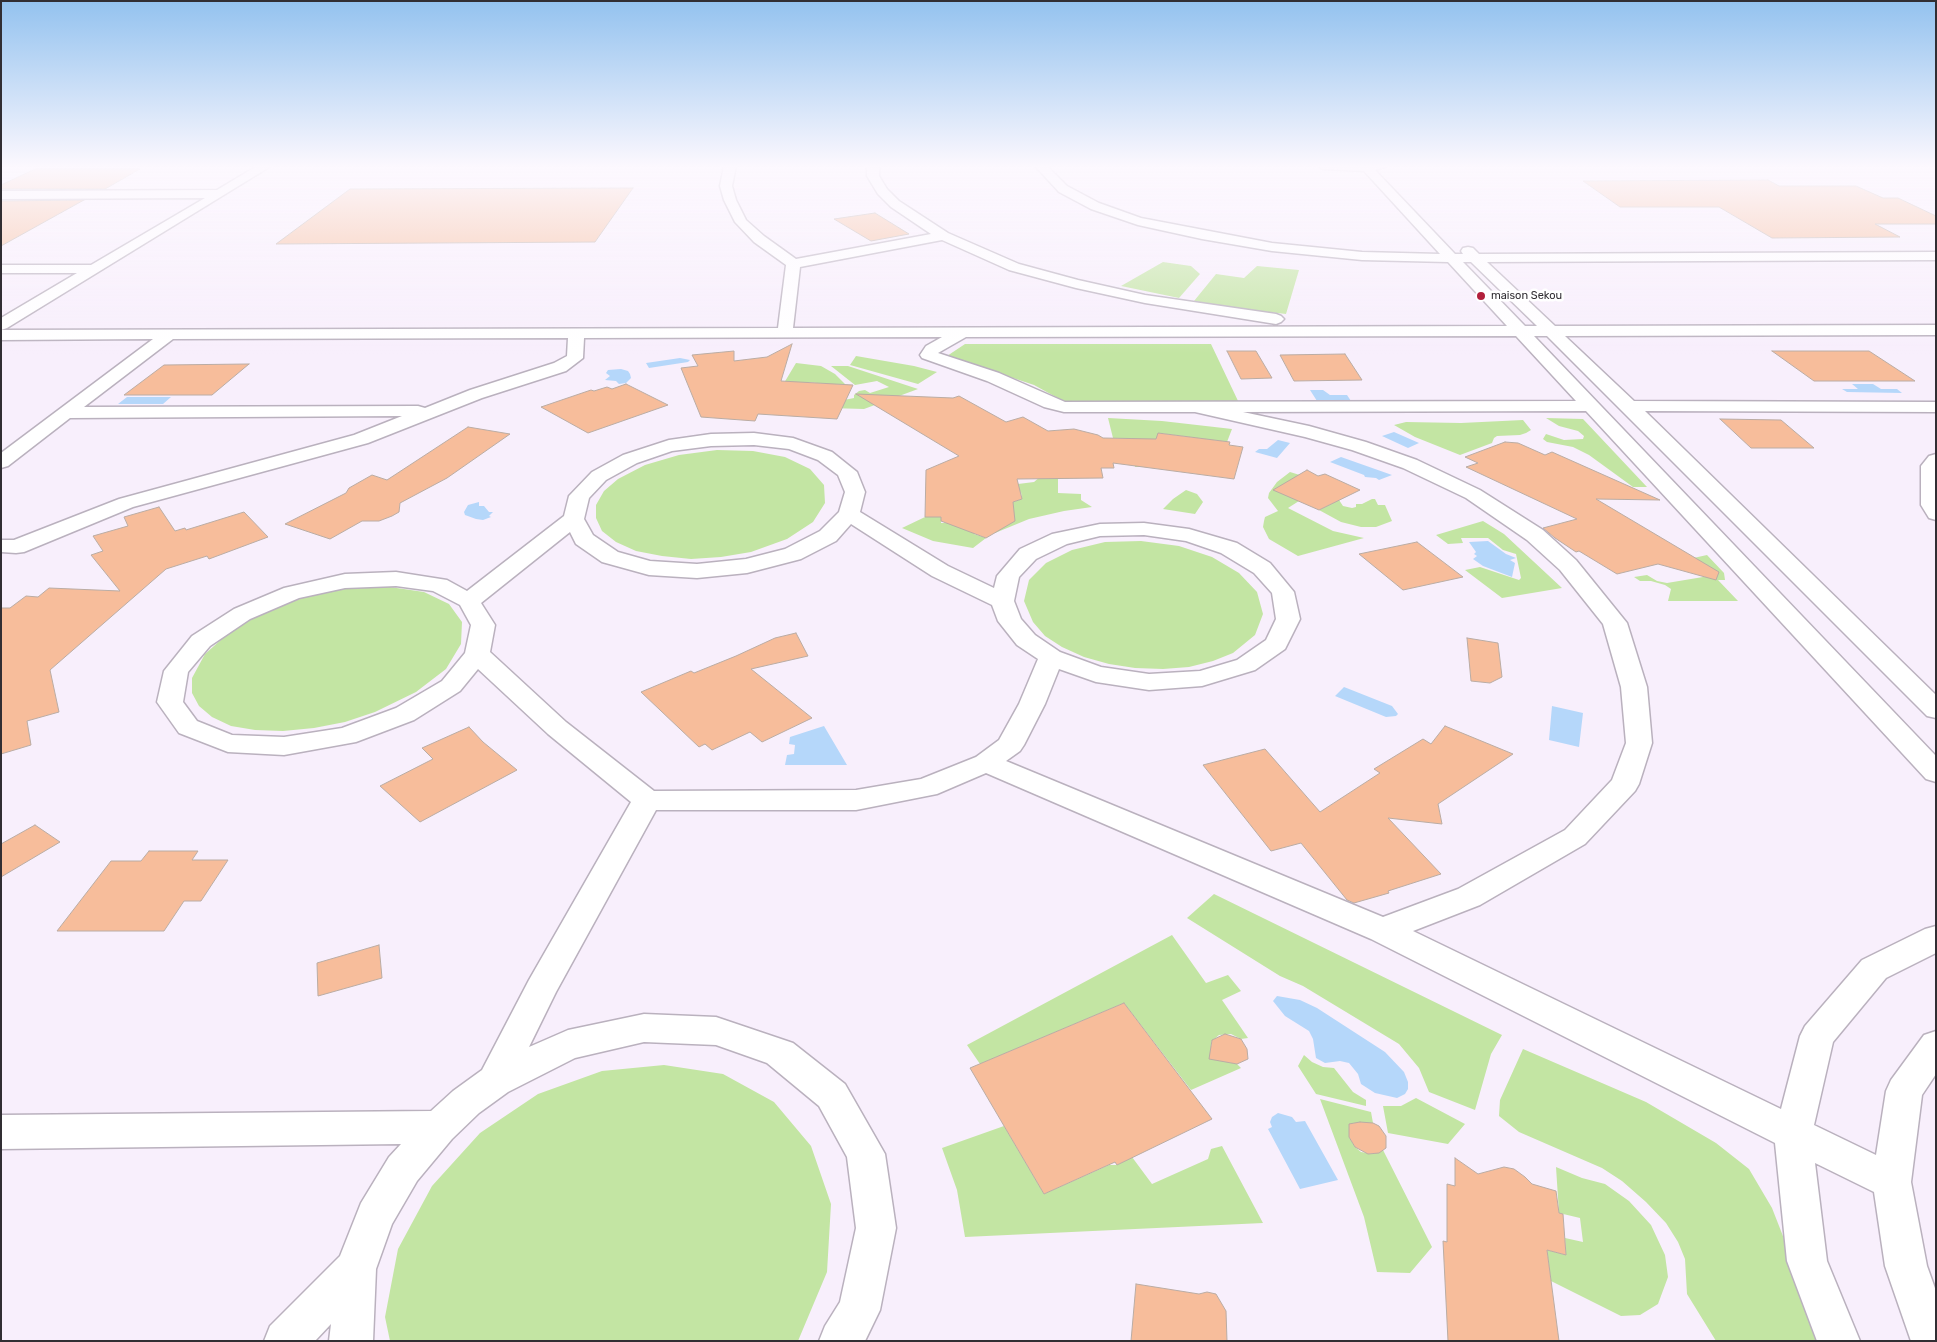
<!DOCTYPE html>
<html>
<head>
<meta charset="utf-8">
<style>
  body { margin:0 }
  #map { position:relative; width:1937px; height:1342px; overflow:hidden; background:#f8effc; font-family:Rubik,sans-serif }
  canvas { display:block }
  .frame { position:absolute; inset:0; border:2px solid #312e33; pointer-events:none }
</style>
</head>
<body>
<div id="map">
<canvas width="1937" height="1342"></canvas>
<div class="frame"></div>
</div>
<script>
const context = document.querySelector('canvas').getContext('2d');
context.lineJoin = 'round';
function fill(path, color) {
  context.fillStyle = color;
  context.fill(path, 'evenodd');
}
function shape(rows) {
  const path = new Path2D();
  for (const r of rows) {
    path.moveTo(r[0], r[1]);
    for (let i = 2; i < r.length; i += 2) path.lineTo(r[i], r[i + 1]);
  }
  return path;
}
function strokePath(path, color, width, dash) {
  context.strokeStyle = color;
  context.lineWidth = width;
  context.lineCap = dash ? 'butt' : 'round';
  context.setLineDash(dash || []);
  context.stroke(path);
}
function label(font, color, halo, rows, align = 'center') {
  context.font = font + ' Rubik,sans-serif';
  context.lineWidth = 5;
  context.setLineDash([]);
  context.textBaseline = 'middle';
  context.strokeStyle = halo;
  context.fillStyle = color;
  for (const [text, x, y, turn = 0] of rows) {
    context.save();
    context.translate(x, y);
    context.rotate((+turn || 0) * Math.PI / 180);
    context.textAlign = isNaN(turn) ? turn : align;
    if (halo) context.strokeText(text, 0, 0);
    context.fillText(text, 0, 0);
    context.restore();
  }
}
const green = shape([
  [1163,262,1191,266,1200,274,1179,298,1121,286],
  [1257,266,1299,270,1286,314,1234,308,1194,301,1216,274,1244,278],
  [965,344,1211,344,1239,403,1065,402,1034,385,947,356],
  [856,356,914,366,937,372,918,384,850,365],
  [796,363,821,366,835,374,845,384,836,385,808,382,806,386,781,388],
  [831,366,848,366,918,389,864,409,829,408,844,400,854,398,854,395,859,391,865,390,870,393,889,387,877,381,855,385],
  [1108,418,1162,421,1232,429,1227,442,1159,433,1144,467,1135,467,1132,439,1113,438],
  [1546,418,1583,419,1647,487,1633,487,1589,455,1573,447,1547,442,1543,439,1546,434,1564,440,1583,439,1584,436,1578,431,1559,426],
  [1523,420,1531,430,1526,433,1520,435,1497,436,1494,438,1492,443,1460,455,1415,437,1394,425,1406,422,1461,423],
  [717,450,753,451,785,457,810,469,824,485,825,503,813,522,787,539,751,552,721,557,691,559,662,556,636,551,616,542,602,531,596,518,596,505,604,491,618,479,645,465,679,455],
  [1290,472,1303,476,1299,501,1288,508,1333,531,1364,538,1298,556,1269,539,1263,527,1264,521,1265,517,1278,511,1268,498,1269,493,1277,482],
  [1041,476,1058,478,1058,493,1081,494,1081,500,1092,507,1064,511,1029,519,995,533,982,528,974,534,986,538,973,548,933,541,902,528,925,517,941,517,941,523,973,523,1013,502,1022,499,1021,492,1004,488,1018,484,1034,482],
  [1186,490,1197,494,1203,502,1195,514,1163,509,1173,499],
  [1372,499,1375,499,1378,505,1385,505,1392,521,1376,527,1361,527,1341,522,1319,510,1339,500,1343,506,1352,508,1356,507,1356,504,1362,504],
  [1483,521,1504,534,1562,588,1502,598,1465,570,1480,567,1519,580,1521,578,1516,554,1503,550,1488,538,1461,538,1463,543,1448,544,1436,535],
  [1141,541,1179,546,1212,557,1239,573,1257,592,1263,614,1255,635,1233,653,1213,661,1189,667,1163,669,1135,668,1109,664,1084,657,1062,647,1045,636,1033,622,1024,601,1029,580,1046,563,1072,550,1105,542],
  [1707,555,1724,573,1725,580,1718,580,1738,601,1668,601,1671,589,1665,585,1651,581,1640,581,1634,577,1647,575,1657,581,1667,583,1709,576,1689,559],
  [390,587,424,592,449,604,462,622,461,644,446,669,416,692,375,712,345,722,314,728,283,731,255,730,231,726,212,717,199,706,192,693,192,678,205,654,232,630,267,611,308,596,350,588],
  [1214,894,1502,1035,1491,1054,1475,1110,1429,1092,1419,1068,1399,1044,1303,986,1280,976,1187,918],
  [1172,935,1206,983,1228,975,1241,991,1222,1000,1248,1038,1241,1039,1231,1034,1219,1035,1211,1042,1211,1046,1212,1051,1219,1060,1237,1064,1241,1068,1191,1090,1124,1003,980,1064,967,1045],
  [1523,1049,1646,1102,1716,1143,1749,1169,1772,1208,1824,1341,1716,1341,1687,1294,1685,1259,1678,1242,1666,1223,1646,1202,1622,1181,1602,1168,1519,1132,1499,1116,1500,1100],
  [1304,1055,1312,1062,1323,1067,1334,1068,1353,1092,1366,1100,1366,1106,1316,1094,1298,1066],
  [664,1065,723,1074,774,1102,811,1146,831,1204,827,1272,798,1341,390,1341,385,1317,398,1249,432,1186,480,1133,538,1094,602,1071],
  [1416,1098,1465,1124,1448,1144,1388,1133,1383,1106,1401,1106],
  [1320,1099,1371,1112,1373,1123,1354,1123,1350,1127,1349,1137,1355,1147,1361,1152,1373,1154,1383,1150,1432,1247,1410,1273,1377,1272,1364,1217],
  [1004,1126,1044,1194,1109,1165,1117,1165,1132,1157,1152,1184,1208,1159,1211,1149,1222,1146,1263,1223,965,1237,957,1190,942,1148],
  [1556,1167,1582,1178,1605,1184,1629,1201,1651,1225,1665,1255,1668,1277,1658,1304,1640,1315,1621,1316,1551,1281,1547,1250,1566,1255,1565,1238,1583,1242,1580,1218,1559,1213]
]);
const water = shape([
  [680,358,690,360,688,362,649,368,646,363],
  [621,369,628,371,630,374,631,378,626,383,619,384,616,381,605,380,610,376,606,373,608,370],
  [1852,384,1873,384,1881,389,1897,389,1902,393,1847,392,1842,389,1858,389],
  [1310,390,1323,390,1330,395,1347,395,1351,401,1317,401],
  [127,397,171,397,163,404,118,404],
  [1394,432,1419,443,1408,448,1382,436],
  [1278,440,1290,443,1277,458,1255,452,1259,449,1267,449],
  [1341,457,1392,475,1379,480,1376,478,1365,477,1364,475,1330,462],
  [479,502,479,506,484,506,489,512,493,512,489,516,491,517,483,520,476,519,465,515,464,512,468,505],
  [1488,541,1506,554,1516,558,1510,560,1515,563,1512,577,1483,566,1473,559,1477,556,1474,554,1476,552,1469,542],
  [1344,687,1392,706,1398,714,1396,716,1386,717,1335,696],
  [1552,706,1583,713,1579,747,1549,740],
  [824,726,847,765,785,765,787,755,794,754,795,745,789,744,790,737],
  [1277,996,1300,1000,1317,1008,1385,1052,1404,1072,1408,1082,1408,1089,1405,1094,1397,1098,1375,1093,1361,1084,1358,1074,1349,1063,1340,1061,1325,1063,1316,1058,1313,1039,1309,1031,1285,1016,1273,1001],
  [1278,1113,1292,1117,1296,1122,1305,1121,1338,1180,1300,1189,1268,1129,1272,1127,1270,1122,1272,1117]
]);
const building = shape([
  [35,169,140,169,105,189,1,189,1,185,35,169],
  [1768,180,1779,186,1856,186,1883,198,1898,198,1936,216,1936,224,1875,224,1900,237,1772,238,1719,207,1620,207,1583,181,1768,180],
  [633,188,595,242,276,244,350,189,633,188],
  [84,200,1,246,1,201,84,200],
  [875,213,909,234,871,241,834,219,875,213],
  [792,344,781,381,853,385,837,419,758,414,755,421,701,417,681,368,698,366,692,355,734,351,734,361,767,357,792,344],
  [1227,351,1256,351,1272,378,1241,379,1227,351],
  [1772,351,1869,351,1915,381,1814,381,1772,351],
  [1345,354,1362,380,1294,381,1280,355,1345,354],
  [249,364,212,395,124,395,164,365,249,364],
  [626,384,668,405,588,433,541,407,591,390,594,391,607,387,612,389,626,384],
  [856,394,953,398,959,396,1006,422,1023,417,1048,431,1074,429,1098,435,1103,438,1156,439,1158,433,1230,442,1229,445,1243,447,1234,479,1113,463,1114,468,1101,468,1103,478,1017,479,1022,499,1013,502,1015,521,986,538,941,521,941,517,925,517,926,470,959,456,856,394],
  [1720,419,1781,420,1814,448,1751,448,1720,419],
  [468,427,510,434,447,478,400,503,399,512,392,516,379,521,362,521,330,539,285,524,346,493,349,488,372,475,387,480,468,427],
  [1505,442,1518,443,1545,455,1552,452,1660,500,1596,499,1719,572,1716,580,1658,564,1617,574,1579,551,1576,552,1555,538,1543,528,1577,519,1466,467,1478,463,1465,457,1505,442],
  [1307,470,1318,476,1325,474,1360,490,1319,510,1273,490,1307,470],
  [159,507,175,531,185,528,186,530,244,512,268,537,209,559,207,556,166,569,50,670,59,712,27,721,31,745,1,754,1,608,10,608,26,596,38,597,49,588,120,591,91,555,103,551,93,536,128,526,124,517,159,507],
  [1417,542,1463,577,1403,590,1359,554,1417,542],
  [796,633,808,656,751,669,812,718,762,742,750,732,712,750,705,744,699,747,641,692,691,671,694,673,736,656,775,638,796,633],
  [1467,638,1498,643,1502,677,1490,683,1471,681,1467,638],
  [1445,726,1513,754,1438,804,1442,824,1388,818,1441,874,1388,891,1389,893,1354,903,1347,900,1301,843,1271,851,1203,765,1265,749,1320,812,1380,773,1374,769,1423,739,1431,744,1445,726],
  [469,727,483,742,517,770,420,822,380,786,433,759,422,748,469,727],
  [35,825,60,842,1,877,1,844,35,825],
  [149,851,198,851,192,860,228,860,201,901,184,901,164,931,57,931,111,861,141,861,149,851],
  [379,945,382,978,318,996,317,963,379,945],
  [1124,1003,1212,1119,1117,1165,1115,1162,1044,1194,970,1068,1124,1003],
  [1225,1034,1241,1039,1247,1049,1248,1059,1237,1064,1209,1059,1212,1040,1225,1034],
  [1360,1122,1373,1123,1379,1126,1386,1136,1386,1148,1379,1153,1368,1154,1355,1147,1349,1137,1349,1124,1360,1122],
  [1455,1158,1478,1174,1504,1167,1514,1169,1525,1177,1532,1184,1556,1191,1559,1213,1563,1214,1566,1255,1547,1250,1559,1341,1448,1341,1443,1241,1447,1242,1447,1184,1455,1186,1455,1158],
  [1136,1284,1199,1294,1207,1292,1216,1294,1226,1311,1227,1341,1131,1341,1136,1284]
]);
const minor = shape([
  [257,166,271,166,7,328,1,330,1,318,77,273,1,273,1,265,91,265,205,198,1,199,1,191,217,190,257,166],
  [724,166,736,166,732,186,736,200,746,220,764,236,796,259,931,234,891,207,878,194,867,176,867,166,879,166,879,176,887,189,899,201,948,233,1019,264,1078,280,1145,295,1276,314,1281,316,1284,319,1281,322,1276,324,1145,303,1076,288,1009,270,942,240,800,267,793,328,1507,326,1448,262,1362,260,1272,251,1202,239,1138,225,1091,209,1059,192,1035,166,1047,166,1067,186,1099,203,1141,218,1272,243,1362,252,1440,254,1364,171,1323,169,1318,166,1387,166,1375,170,1455,254,1463,254,1461,251,1463,248,1468,247,1473,248,1479,254,1936,252,1936,260,1487,262,1555,326,1936,325,1936,335,1565,336,1634,401,1936,402,1936,412,1645,411,1936,695,1936,718,1927,716,1547,336,1534,336,1936,756,1936,782,1926,779,1586,411,1243,412,1309,426,1366,442,1417,460,1480,490,1543,530,1576,560,1627,623,1647,687,1652,743,1639,784,1635,791,1585,844,1480,905,1413,931,1781,1109,1800,1036,1805,1026,1862,960,1925,929,1936,926,1936,953,1886,978,1833,1042,1814,1125,1876,1155,1886,1091,1891,1080,1924,1035,1936,1031,1936,1074,1922,1095,1911,1182,1927,1266,1936,1291,1936,1341,1911,1341,1885,1266,1874,1192,1815,1163,1827,1261,1860,1341,1817,1341,1787,1261,1775,1143,1371,939,986,773,937,794,856,810,656,810,556,992,529,1047,568,1030,644,1014,716,1017,793,1043,845,1084,885,1154,896,1228,880,1310,865,1341,819,1341,825,1326,840,1302,856,1228,847,1157,819,1106,767,1063,716,1045,644,1042,575,1058,508,1092,479,1113,452,1139,417,1181,392,1224,376,1269,373,1341,329,1341,331,1324,315,1341,264,1341,270,1326,340,1256,361,1203,389,1157,401,1144,1,1149,1,1115,431,1111,453,1091,482,1070,529,980,631,802,548,734,478,669,460,691,414,720,356,742,284,755,228,752,179,733,157,702,164,671,192,636,234,609,284,588,345,574,396,572,447,580,467,591,564,516,569,496,592,472,623,455,669,440,711,434,754,433,793,438,832,452,857,472,865,492,860,512,948,566,994,588,997,576,1020,549,1052,534,1100,524,1144,523,1189,529,1237,543,1270,563,1294,592,1300,619,1285,649,1255,670,1202,686,1149,690,1096,682,1059,669,1045,704,1024,745,1020,751,1006,761,1383,917,1458,889,1565,830,1612,780,1626,743,1621,687,1603,624,1560,570,1527,540,1466,498,1403,468,1352,450,1305,437,1195,412,1064,412,1044,407,987,381,922,358,920,355,926,346,942,337,584,338,583,358,566,371,482,398,368,443,133,507,24,552,16,553,1,552,1,540,14,540,119,499,354,435,402,416,70,418,8,466,1,468,1,453,153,339,1,340,1,330,778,328,786,265,754,242,735,222,724,200,720,186,724,166],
  [1463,262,1471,262,1537,326,1525,326,1463,262],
  [1516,336,1576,401,1065,402,999,373,938,353,966,337,1516,336],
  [568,338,567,356,554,363,470,390,425,408,418,406,84,407,173,339,568,338],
  [754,445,789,449,818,460,838,475,845,492,839,512,820,531,785,549,746,559,697,564,650,561,618,552,593,535,584,519,589,498,606,480,637,463,672,451,711,446,754,445],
  [851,524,932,576,992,605,998,621,1017,645,1038,659,1019,704,999,740,976,757,921,779,856,790,654,791,566,722,490,652,495,625,481,603,570,532,576,544,602,562,649,575,697,578,747,573,801,559,836,541,851,524],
  [1144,535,1186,541,1221,553,1254,573,1272,593,1276,619,1266,640,1237,660,1200,671,1149,674,1101,667,1060,652,1035,635,1021,619,1014,601,1019,577,1036,559,1067,544,1100,536,1144,535],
  [396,586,433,591,460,605,471,625,465,653,442,681,396,708,342,728,284,737,232,735,197,721,183,702,188,672,210,646,250,619,299,598,345,588,396,586],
  [1936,454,1936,520,1929,518,1921,505,1921,466,1929,456,1936,454]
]);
const markers = [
  [1481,296,5,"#b21f3c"]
];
const farPoinames = [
  ["maison Sekou",1491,296]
];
fill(green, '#c3e5a3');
fill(water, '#b5d7fa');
fill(building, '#f7bd9b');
strokePath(building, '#baaca4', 1);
strokePath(minor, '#bab1be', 3);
fill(minor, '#fff');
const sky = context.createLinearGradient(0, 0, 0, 354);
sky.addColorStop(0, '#93c2ef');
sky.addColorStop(0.47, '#fcf8fe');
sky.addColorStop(1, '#fcf8fe00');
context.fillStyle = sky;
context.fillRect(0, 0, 1937, 354);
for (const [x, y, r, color] of markers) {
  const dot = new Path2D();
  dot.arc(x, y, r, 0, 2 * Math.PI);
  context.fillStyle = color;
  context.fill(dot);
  strokePath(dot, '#fff', 2);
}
label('11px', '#312e33', '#fff', farPoinames, 'left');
</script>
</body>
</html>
